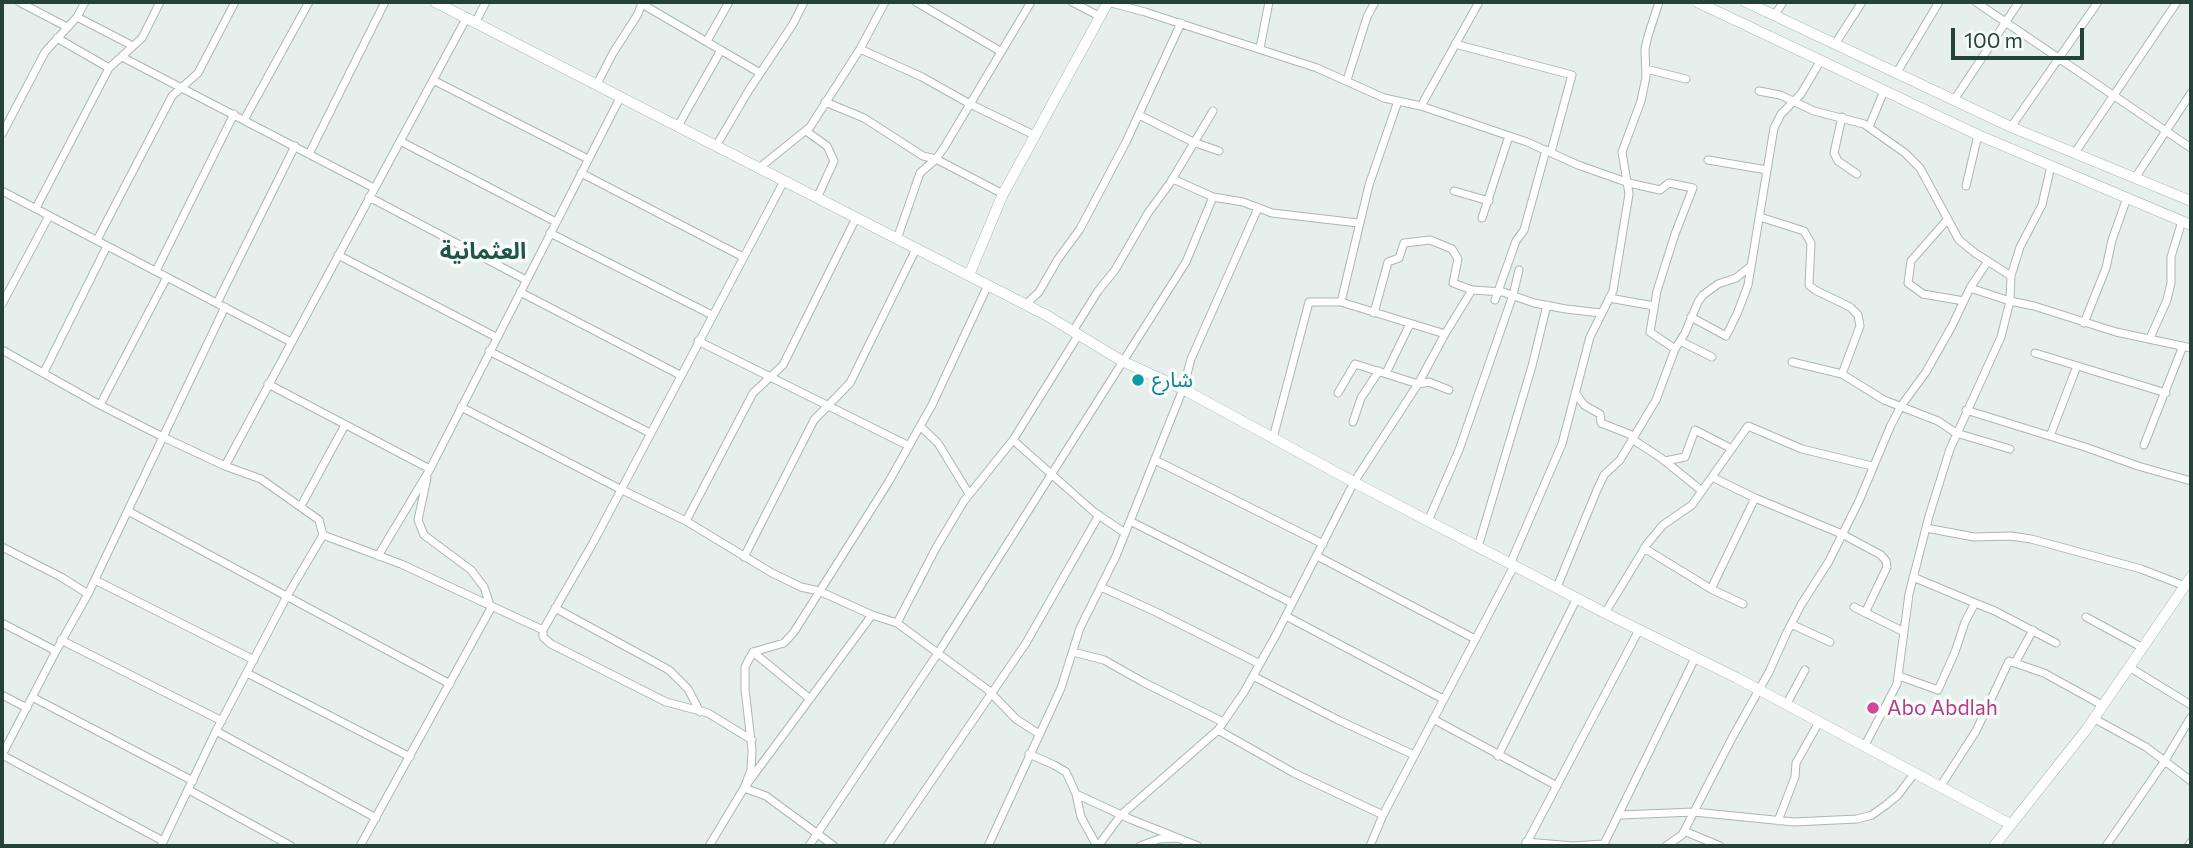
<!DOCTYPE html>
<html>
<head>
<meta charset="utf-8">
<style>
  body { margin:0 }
  #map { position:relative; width:2193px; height:848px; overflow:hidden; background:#e6efeb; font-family:Commissioner,sans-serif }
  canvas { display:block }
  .frame { position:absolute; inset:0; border:4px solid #24423a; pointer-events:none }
  .scale { position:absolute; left:1951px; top:28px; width:133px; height:32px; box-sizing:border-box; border:4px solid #24423a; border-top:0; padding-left:9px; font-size:21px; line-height:24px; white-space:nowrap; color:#24423a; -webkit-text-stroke:5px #f7fbf9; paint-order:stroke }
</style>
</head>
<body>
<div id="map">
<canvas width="2193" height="848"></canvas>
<div class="frame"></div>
<div class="scale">100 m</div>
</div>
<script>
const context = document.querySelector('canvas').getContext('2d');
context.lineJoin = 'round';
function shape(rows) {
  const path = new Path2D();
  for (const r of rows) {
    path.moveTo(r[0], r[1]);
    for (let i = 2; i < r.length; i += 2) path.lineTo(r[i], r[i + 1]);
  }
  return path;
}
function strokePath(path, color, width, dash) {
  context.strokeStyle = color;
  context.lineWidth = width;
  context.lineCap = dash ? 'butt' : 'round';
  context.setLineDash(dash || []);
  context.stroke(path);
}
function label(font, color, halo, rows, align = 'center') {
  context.font = font + ' Commissioner,"Noto Sans Arabic",sans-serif';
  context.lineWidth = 7;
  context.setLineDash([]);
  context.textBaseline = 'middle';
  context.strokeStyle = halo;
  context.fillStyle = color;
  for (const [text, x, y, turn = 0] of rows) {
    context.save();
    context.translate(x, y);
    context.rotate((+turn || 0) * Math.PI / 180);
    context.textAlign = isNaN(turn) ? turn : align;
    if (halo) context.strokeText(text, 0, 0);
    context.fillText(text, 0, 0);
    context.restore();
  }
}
const street = shape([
  [19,2,67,27],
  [916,2,1000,51],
  [1072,2,1099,16],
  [1108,2,1145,12,1317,68,1384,98,1421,106,1527,142,1578,165,1629,183,1660,190,1669,183,1693,188,1675,234,1657,291,1650,332,1675,349],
  [1976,2,2191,148],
  [642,4,760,73],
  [1775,15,1783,2],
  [77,17,133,46],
  [476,21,486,2],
  [57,38,109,68],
  [707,41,729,2],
  [1455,44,1572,75,1551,152],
  [1835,44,1862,2],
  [1260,48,1269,2],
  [860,49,922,77,970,104,1034,135],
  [122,57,374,188],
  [1646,69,1686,79],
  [1896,74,1939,2],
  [433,80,588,159],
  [1347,80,1367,17,1375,2],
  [597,84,613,53,638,14,642,2],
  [1759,91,1780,95,1814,111,1864,124,1905,153,1920,168,1959,240,1975,253,2011,276,2010,301,2034,306,2116,332,2191,348],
  [1954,100,2019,2],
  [1398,101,1369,185,1341,302,1445,334],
  [825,102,864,118,923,156,936,159,1003,194],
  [1421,106,1479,2],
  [1139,115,1193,142,1219,151],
  [1842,117,1834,153,1838,161,1857,174],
  [244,120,309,2],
  [678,126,721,50],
  [1869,127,1884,91],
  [2011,127,2098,2],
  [806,131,827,146,834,161,817,198],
  [2,134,45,52,77,17,85,2],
  [400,141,556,222],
  [716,146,749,90,793,24,804,2],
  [309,154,385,2],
  [2074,154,2177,2],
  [1708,160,1767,170],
  [759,168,810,127,860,49,885,2],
  [581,173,743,257],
  [2135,178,2191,93],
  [1173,179,1213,197,1243,202,1272,213,1358,223],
  [1966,186,1978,135],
  [2,191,291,342],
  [1454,191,1489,201],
  [369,197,526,280],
  [36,208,109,68,142,38,160,2],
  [1760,217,1804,231,1811,243,1809,285,1815,290,1850,307,1858,315,1860,326,1842,374,1884,400,1938,421,1956,433,2010,449],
  [1482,218,1509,136],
  [1947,220,1911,261,1908,283,1923,294,1964,301],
  [550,233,712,315],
  [897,239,920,173,936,159,945,146,1031,2],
  [97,240,172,96,198,73,235,2],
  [338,255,496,337],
  [156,271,234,114],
  [2011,276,2020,247,2042,205,2051,166],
  [520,292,680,375],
  [1609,298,1654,306],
  [1495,300,1516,241,1524,230,1546,150],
  [217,303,295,146],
  [2,304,49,216],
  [1026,304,1039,292,1058,259,1080,229,1126,142,1181,23],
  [1374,313,1388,262,1399,258,1404,243,1430,240,1452,249,1458,259,1453,283,1472,290,1503,292,1534,303,1566,309,1601,313],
  [1691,317,1726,336,1737,314,1748,285,1774,128,1781,114,1801,94,1821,60],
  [2084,323,2106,268,2112,240,2127,198],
  [1073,331,1098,291,1115,270,1148,213,1170,183,1213,111],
  [2150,338,2167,300,2171,283,2171,257,2182,221],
  [698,341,909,446],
  [1680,341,1712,357],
  [2,350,100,405,163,437,225,466,261,479,319,520,323,535,287,596,216,731,161,846],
  [489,351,650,433],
  [2035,353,2166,393],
  [1792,362,1842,374],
  [44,372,107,246],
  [1386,373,1410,324],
  [268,384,430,469],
  [1338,393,1355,364,1418,384,1429,382,1449,390],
  [1577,395,1584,405,1600,414,1601,423,1634,436],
  [100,405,167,277],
  [461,407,620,489,686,521,772,573,801,587,819,591,872,615,897,623,988,690,1016,719,1039,734],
  [1966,410,2085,447,2138,466,2191,481],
  [1353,422,1361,398,1379,371],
  [920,426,938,443,969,494],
  [2050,436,2077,366],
  [1273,438,1309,302,1341,302],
  [1632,439,1661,458,1702,491],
  [1013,440,1094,512,1125,533],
  [2144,445,2183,346],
  [1155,460,1323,544],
  [1665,461,1685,457,1695,430,1732,449],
  [225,466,467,17],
  [1755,498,1842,534,1881,555,1886,561,1887,567,1865,613],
  [301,506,345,425],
  [128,511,450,684],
  [686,521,753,393,783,365,856,218],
  [1130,521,1292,603],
  [1428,521,1459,450,1513,295,1519,270],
  [1926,528,1974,537,2011,536,2031,539,2141,569,2185,586],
  [323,535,401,564,543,630],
  [2,547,61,577,88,594],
  [1478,547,1532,366,1547,305],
  [1644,548,1711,589,1755,498,1712,477],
  [378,556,430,469,621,96],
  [1317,556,1475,639],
  [744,557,814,420,850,383,916,249],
  [1510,564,1562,444,1590,337,1613,291,1629,194,1622,152,1641,101,1646,77,1645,49,1648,36,1659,2],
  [95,580,254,660],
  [1101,587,1156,612,1260,664],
  [1557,587,1597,490,1604,475,1620,460,1656,400,1675,349,1685,333,1698,302,1703,295,1718,284,1736,278,1751,266],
  [1711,589,1743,604],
  [1975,603,1995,611,2056,643],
  [1854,607,1904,632],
  [555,608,669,670,688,689,700,712],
  [1605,613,1647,544,1663,525,1692,505,1748,426,1802,449,1872,466],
  [1286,616,1443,699],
  [2086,617,2143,648],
  [2,623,56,651],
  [897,623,936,548,964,501,1013,440,1079,334],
  [1791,624,1830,642],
  [61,640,222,721],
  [753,652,810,699],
  [1073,652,1104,660,1143,682,1223,722],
  [2015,663,2033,630],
  [2129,667,2191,705],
  [247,673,410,757],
  [1253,676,1338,720,1414,755],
  [1899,676,1938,690,1955,652,1965,622,1975,603,1913,577],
  [2,695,27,708],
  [32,697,193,781],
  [1786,705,1805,670],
  [2093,718,2146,747,2191,781],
  [1433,719,1557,786],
  [1218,730,1294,773,1383,815],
  [216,731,376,818],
  [752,740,708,713,666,702,551,644,543,637,543,630,593,543,784,181],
  [1864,747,1897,684,1909,594,1929,516,1950,449,2001,337,2010,301,1970,288],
  [1029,754,1054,765,1066,772,1076,794,1081,817,1097,846],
  [2,755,56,651,88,594,225,307],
  [2,755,163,841],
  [1498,756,1577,598],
  [1940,787,1976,731,2009,661,2044,673,2102,705],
  [744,788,751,770,752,750,745,689,745,667,748,661,753,652,784,643,794,632,888,483,932,405,988,285],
  [744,788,766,796,834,846],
  [189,790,291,846],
  [1076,794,1130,819,1198,846],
  [1620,815,1694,812,1794,822,1857,819,1872,815,1886,805,1898,795,1914,774],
  [1778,821,1795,777,1796,763,1819,722],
  [1684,831,1720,846],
  [1526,842,1573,846,1604,844,1695,658],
  [360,846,491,608,484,587,471,570,424,535,418,520,427,478],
  [709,846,744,788,872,615],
  [809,846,938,653,1186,262,1213,197],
  [887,846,1026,643,1099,515],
  [988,846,1061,688,1080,628,1116,556,1183,389,1191,359,1258,208],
  [1098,846,1121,815,1218,730,1244,692,1276,635,1354,482,1418,384,1445,334,1472,290],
  [1140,846,1159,839,1177,838],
  [1370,846,1383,815,1514,566],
  [1525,846,1639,630],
  [1666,846,1682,835,1732,738,1769,672,1787,632,1801,605,1829,561,1859,501,1891,425,1901,406,1926,372,1952,326,1970,288,1988,261],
  [2106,846,2164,762,2191,717],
  [2188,846,2191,842]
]);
const secondary = shape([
  [435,2,1046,315,1122,361,1183,389,1361,486,1605,613,1737,678,2010,824],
  [1697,2,1978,135,2191,225],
  [1746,2,2011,127,2191,201],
  [969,275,1003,194,1108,2],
  [1994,846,2086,730,2191,577]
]);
const markers = [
  [1138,380,7,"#0f9aa8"],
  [1873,708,7,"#d1479c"]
];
const cultureNames = [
  ["شارع",1152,380]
];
const hotelNames = [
  ["Abo Abdlah",1887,708]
];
const neighbourhoodNames = [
  ["العثمانية",483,251]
];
strokePath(street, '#a8b8b2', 9);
strokePath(secondary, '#a4bbb3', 11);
strokePath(street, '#fff', 7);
strokePath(secondary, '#fff', 10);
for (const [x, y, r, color] of markers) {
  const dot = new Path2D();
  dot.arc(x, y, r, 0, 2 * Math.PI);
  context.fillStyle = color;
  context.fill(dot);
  strokePath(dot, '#f7fbf9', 2.5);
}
label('21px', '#0d838f', '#f7fbf9', cultureNames, 'left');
label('21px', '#b23c85', '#f7fbf9', hotelNames, 'left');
label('bold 23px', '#1f5548', '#f7fbf9', neighbourhoodNames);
</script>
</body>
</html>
